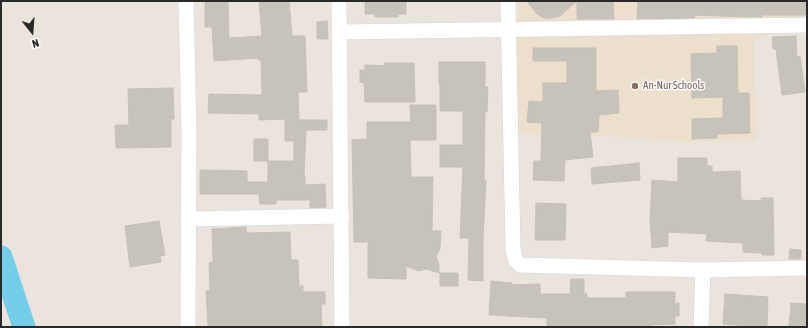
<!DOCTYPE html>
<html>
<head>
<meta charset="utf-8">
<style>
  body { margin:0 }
  #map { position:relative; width:808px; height:328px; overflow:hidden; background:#ebe4dc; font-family:"Asap Condensed",sans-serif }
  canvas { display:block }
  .frame { position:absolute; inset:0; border:2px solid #292929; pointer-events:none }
  .north { position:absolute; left:12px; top:12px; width:40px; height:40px; -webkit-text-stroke:3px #fff; paint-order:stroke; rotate:163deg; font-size:11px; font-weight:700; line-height:16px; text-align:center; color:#292929 }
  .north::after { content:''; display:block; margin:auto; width:14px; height:18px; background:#292929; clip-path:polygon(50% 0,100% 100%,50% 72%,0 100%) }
</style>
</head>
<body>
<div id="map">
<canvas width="808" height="328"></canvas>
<div class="frame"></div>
<div class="north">N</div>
</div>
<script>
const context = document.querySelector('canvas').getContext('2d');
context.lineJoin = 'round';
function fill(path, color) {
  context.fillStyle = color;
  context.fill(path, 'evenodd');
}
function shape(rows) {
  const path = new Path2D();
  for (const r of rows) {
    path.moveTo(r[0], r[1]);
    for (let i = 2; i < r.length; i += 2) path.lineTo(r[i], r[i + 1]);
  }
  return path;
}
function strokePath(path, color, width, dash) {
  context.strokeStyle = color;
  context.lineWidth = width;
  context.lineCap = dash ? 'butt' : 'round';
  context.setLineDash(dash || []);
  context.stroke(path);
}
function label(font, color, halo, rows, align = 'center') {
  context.font = font + ' "Asap Condensed",sans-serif';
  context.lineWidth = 3;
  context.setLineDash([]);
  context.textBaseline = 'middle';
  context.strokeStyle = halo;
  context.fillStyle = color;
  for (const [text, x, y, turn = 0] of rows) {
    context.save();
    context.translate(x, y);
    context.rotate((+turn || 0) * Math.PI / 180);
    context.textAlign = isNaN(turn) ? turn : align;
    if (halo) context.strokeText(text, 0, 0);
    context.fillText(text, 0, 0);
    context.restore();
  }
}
const education = shape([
  [519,1,807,1,807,25,753,39,757,140,679,142,607,136,568,136,513,133]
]);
const river = shape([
  [1,257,24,327]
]);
const building = shape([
  [205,1,228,1,229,38,262,36,259,1,289,1,292,36,305,36,307,92,298,92,299,120,327,120,327,130,306,130,304,176,305,176,305,185,325,184,326,207,310,208,310,200,276,200,276,204,260,204,259,194,200,194,200,170,247,171,247,182,268,182,268,161,254,161,254,139,268,139,268,161,294,161,294,141,285,141,285,119,259,120,259,114,208,113,209,94,262,95,261,60,258,60,258,58,214,61,212,27,205,27,205,1],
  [365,1,406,1,406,14,398,14,398,17,375,17,375,14,365,14,365,1],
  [527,1,613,1,614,19,577,19,577,1,560,16,548,19,542,17,536,13,527,1],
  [638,1,807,1,807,15,762,15,762,17,747,17,694,15,695,18,637,19,638,1],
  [327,21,328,39,317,39,317,22,327,21],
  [796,36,797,57,800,56,805,92,782,95,776,49,773,49,772,37,796,36],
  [717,46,737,46,738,93,749,93,750,133,717,134,717,138,692,139,692,119,723,118,723,97,692,98,691,54,717,53,717,46],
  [533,48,596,48,596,91,618,90,619,113,599,115,598,132,590,132,593,157,565,160,564,181,533,180,534,161,541,161,542,123,527,122,529,101,543,102,543,83,567,83,567,61,533,61,533,48],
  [439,62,485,62,485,87,488,87,487,112,485,112,484,180,486,180,483,239,483,281,468,280,469,238,460,238,463,167,440,167,440,145,463,145,463,111,440,111,440,84,439,84,439,62],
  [385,63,414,63,415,102,365,102,364,83,360,82,360,70,365,70,365,65,385,66,385,63],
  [173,88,174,119,171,119,171,147,116,148,115,125,129,125,128,89,173,88],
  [410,105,436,105,436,140,410,140,411,177,433,177,432,231,441,231,440,248,436,257,439,264,439,273,426,269,419,271,406,266,406,279,368,278,368,242,354,242,352,140,367,139,367,122,411,122,410,105],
  [678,158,707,158,707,166,712,166,712,172,740,171,741,200,761,201,761,198,773,198,774,255,762,255,762,253,743,252,743,243,706,241,707,234,668,232,668,246,652,248,650,220,652,180,678,182,678,158],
  [639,163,640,180,592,184,591,168,639,163],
  [536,203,566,204,565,240,535,240,536,203],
  [159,221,165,255,160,256,161,262,130,267,125,226,159,221],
  [246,227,246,233,290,232,291,260,298,260,299,286,303,286,303,292,325,292,325,304,321,304,322,327,208,327,206,291,210,291,209,263,213,262,212,229,246,227],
  [790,249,801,250,801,259,789,259,790,249],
  [440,273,458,273,458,286,440,286,440,273],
  [571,279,584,279,584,294,587,294,587,298,626,298,626,292,675,292,675,304,679,303,679,316,675,316,675,324,650,325,650,326,547,327,547,318,489,315,491,281,512,283,512,285,540,284,540,294,570,294,571,279],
  [725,294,768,297,767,327,749,327,749,326,723,324,725,294],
  [791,303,807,304,807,327,789,327,791,303]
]);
const street = shape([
  [186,1,189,130,188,327],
  [339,1,342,327],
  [508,1,513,249,516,261,520,265,703,270,807,268],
  [340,32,807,25],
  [188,219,342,216],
  [701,327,703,270]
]);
const markers = [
  [635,86,4,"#8d6e63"]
];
const educationNames = [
  ["An-Nur Schools",643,86]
];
fill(education, '#ece0cc');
strokePath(river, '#73cfe9', 23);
fill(building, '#c7c2ba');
strokePath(building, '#c6c0b6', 1);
strokePath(street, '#d1d5e2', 16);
strokePath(street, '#fff', 15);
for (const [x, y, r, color] of markers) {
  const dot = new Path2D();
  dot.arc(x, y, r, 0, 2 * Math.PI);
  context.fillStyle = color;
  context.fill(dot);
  strokePath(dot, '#fff', 1.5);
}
label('11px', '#785e54', '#fff', educationNames, 'left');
</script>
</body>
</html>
